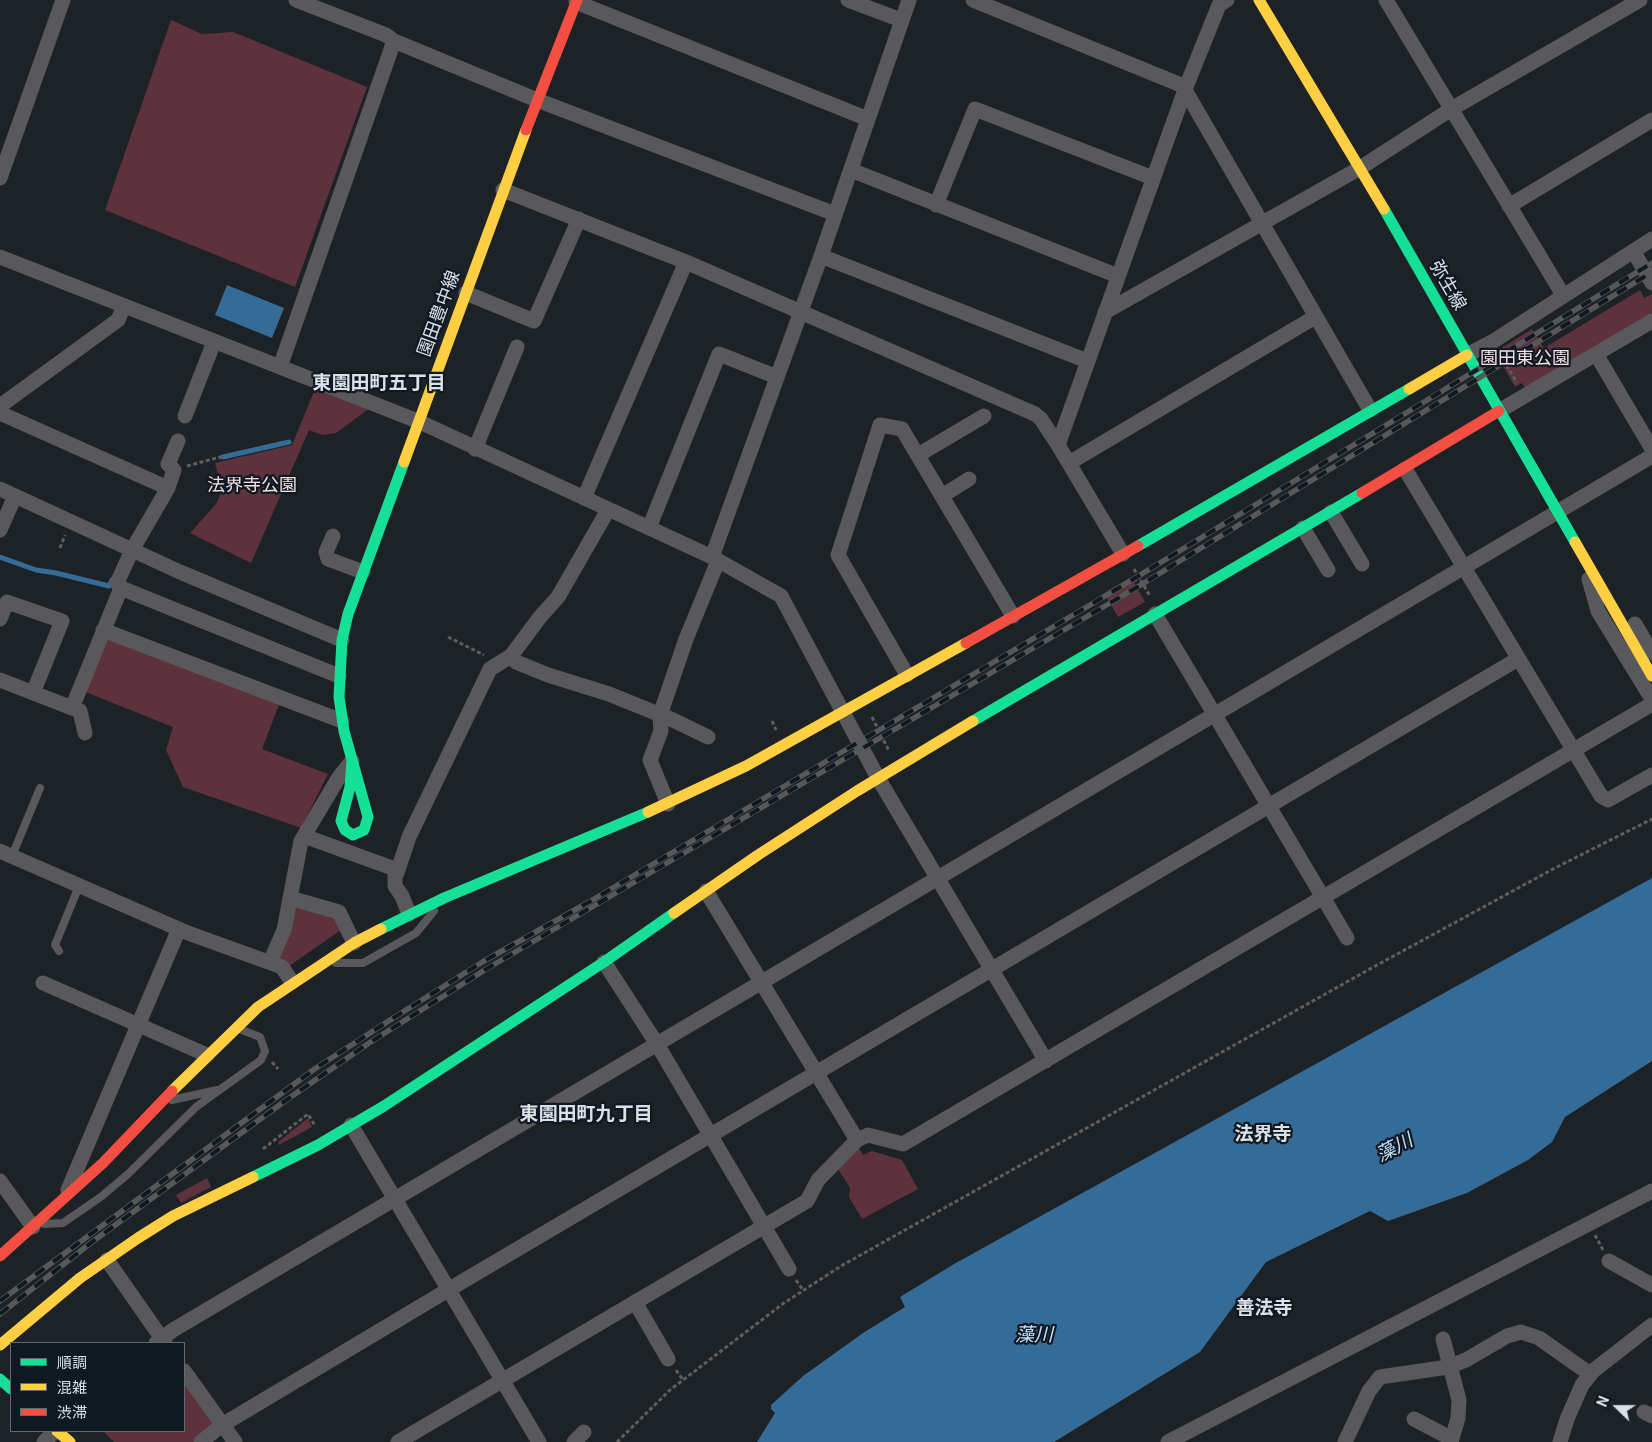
<!DOCTYPE html>
<html>
<head>
<meta charset="utf-8">
<style>
  body { margin:0 }
  #map { position:relative; width:1652px; height:1442px; overflow:hidden; background:#1d2227; font-family:Roboto,"Noto Sans JP",sans-serif }
  canvas { display:block }
  .legend { position:absolute; left:10px; top:1342px; width:175px; height:90px; box-sizing:border-box; background:#101922; border:1px solid #616971; margin:0; padding:6px 9px; list-style:none; font-size:15px; color:#dae1e7 }
  .legend li { display:flex; align-items:center; gap:10px; height:25px }
  .legend b { width:25px; border:1px solid #616971 }
  .north { position:absolute; left:1592px; top:1382px; width:50px; height:50px; -webkit-text-stroke:4px #101922; paint-order:stroke; rotate:292deg; font-size:14px; font-weight:700; line-height:20px; text-align:center; color:#dae1e7 }
  .north::after { content:''; display:block; margin:auto; width:18px; height:22px; background:#dae1e7; clip-path:polygon(50% 0,100% 100%,50% 72%,0 100%) }
</style>
</head>
<body>
<div id="map">
<canvas width="1652" height="1442"></canvas>
<ul class="legend">
<li><b style="height:6px;background:#16e098"></b>順調</li>
<li><b style="height:6px;background:#ffcf43"></b>混雑</li>
<li><b style="height:6px;background:#f24e42"></b>渋滞</li>
</ul>
<div class="north">N</div>
</div>
<script>
const context = document.querySelector('canvas').getContext('2d');
context.lineJoin = 'round';
function fill(path, color) {
  context.fillStyle = color;
  context.fill(path, 'evenodd');
}
function shape(rows) {
  const path = new Path2D();
  for (const r of rows) {
    path.moveTo(r[0], r[1]);
    for (let i = 2; i < r.length; i += 2) path.lineTo(r[i], r[i + 1]);
  }
  return path;
}
function strokePath(path, color, width, dash) {
  context.strokeStyle = color;
  context.lineWidth = width;
  context.lineCap = dash ? 'butt' : 'round';
  context.setLineDash(dash || []);
  context.stroke(path);
}
function label(font, color, halo, rows, align = 'center') {
  context.font = font + ' Roboto,"Noto Sans JP",sans-serif';
  context.lineWidth = 4.5;
  context.setLineDash([]);
  context.textBaseline = 'middle';
  context.strokeStyle = halo;
  context.fillStyle = color;
  for (const [text, x, y, turn = 0] of rows) {
    context.save();
    context.translate(x, y);
    context.rotate((+turn || 0) * Math.PI / 180);
    context.textAlign = isNaN(turn) ? turn : align;
    if (halo) context.strokeText(text, 0, 0);
    context.fillText(text, 0, 0);
    context.restore();
  }
}
const green = shape([
  [171,20,202,34,233,32,367,87,295,287,105,210],
  [1640,290,1644,298,1652,294,1652,313,1525,388,1522,383,1515,387,1495,352,1532,329,1544,348],
  [315,389,370,408,336,433,322,435,309,430,251,563,190,533,216,504,222,491,215,463,292,445],
  [1131,577,1145,602,1118,617,1104,593],
  [105,637,280,702,262,749,328,774,301,828,183,787,166,750,173,727,83,691],
  [294,904,333,916,341,930,289,966,277,958],
  [308,1118,312,1127,279,1145,278,1142],
  [859,1148,863,1155,872,1151,902,1160,918,1189,862,1219,849,1197,850,1188,838,1169],
  [207,1178,211,1187,181,1203,176,1195],
  [184,1383,210,1414,213,1425,193,1442,114,1442,103,1431,184,1431]
]);
const water = shape([
  [227,285,284,308,272,338,215,315],
  [1652,878,1652,1061,1565,1117,1552,1142,1528,1160,1467,1193,1388,1221,1370,1211,1266,1262,1200,1352,1054,1442,757,1442,775,1413,771,1409,771,1405,803,1376,863,1333,905,1307,900,1297,954,1264]
]);
const stream = shape([
  [223,457,289,442],
  [0,557,36,570,56,573,109,586,112,580]
]);
const path = shape([
  [1500,354,1517,383],
  [187,466,220,457,221,461],
  [60,548,65,535],
  [1134,569,1150,596],
  [1133,581,1140,578],
  [448,637,484,655],
  [872,717,889,751],
  [772,721,776,730],
  [272,1062,278,1069],
  [263,1149,308,1114,315,1126],
  [1595,1235,1603,1250],
  [796,1280,803,1290],
  [676,1370,683,1380],
  [617,1442,670,1390,784,1303,841,1266,1368,970,1553,869,1652,819]
]);
const lane = shape([
  [12,856,40,788],
  [59,951,55,945,79,886],
  [336,963,363,963,416,933,434,911],
  [172,1100,217,1090],
  [44,1224,63,1223,102,1196,128,1174,196,1107,261,1060,265,1051,260,1037,239,1029]
]);
const street = shape([
  [296,0,386,35,394,41,537,100,835,214],
  [848,0,901,20],
  [973,0,1186,87],
  [1386,0,1563,295],
  [576,2,868,119],
  [1185,90,1370,410],
  [851,170,1118,276],
  [0,178,63,0],
  [503,190,686,262,1035,414,1041,419,1058,445,1123,554],
  [936,205,975,109,1153,178],
  [1509,206,1652,120],
  [1633,251,1652,283],
  [821,256,1087,361],
  [0,257,420,422,712,557,781,596,878,778,1046,1061],
  [466,293,534,321,579,219],
  [1105,312,1360,168,1453,108,1640,0],
  [1596,354,1652,449],
  [1467,355,1492,342,1652,239],
  [280,367,394,41],
  [0,406,118,320,124,306],
  [1499,411,1652,321],
  [0,413,168,488],
  [185,416,214,342],
  [1058,445,1186,87,1219,5,1227,0],
  [475,449,517,347],
  [918,455,984,416],
  [1069,463,1315,317],
  [1405,469,1601,796,1608,800,1652,775],
  [0,489,180,572,342,640],
  [942,496,969,479],
  [584,498,686,262],
  [1331,512,1362,564],
  [649,528,719,354,777,377],
  [1303,528,1328,570],
  [0,530,15,496],
  [333,536,326,552,328,559,363,572],
  [712,557,821,256,909,0],
  [1589,579,1598,611,1652,699],
  [121,588,339,676],
  [1155,614,1347,938],
  [0,619,7,602,62,621,33,693],
  [1635,624,1652,653],
  [103,630,342,721],
  [511,656,516,662,548,675,609,694,673,720,708,737],
  [907,675,838,555,880,425,902,429,1013,616],
  [0,680,72,708,121,588,117,583,132,550,168,488,174,470,168,464,178,441],
  [72,708,80,711,85,733],
  [668,804,650,760,661,731,660,715,686,639,718,561],
  [304,836,395,869,395,886,402,896,409,914],
  [0,851,188,933,282,967,292,982],
  [397,873,409,837,490,669,511,656,540,617,558,597,608,510],
  [706,891,857,1140],
  [290,898,339,912,354,943],
  [270,962,284,930,301,841,339,777,352,761],
  [604,962,657,1044,789,1269],
  [43,983,207,1055],
  [351,1125,539,1442],
  [0,1181,33,1227],
  [68,1190,179,929],
  [107,1260,165,1343],
  [1609,1261,1652,1285],
  [635,1302,668,1359],
  [1443,1339,1459,1400,1458,1418,1451,1442],
  [156,1343,173,1330,1652,456],
  [184,1371,235,1442],
  [1644,1412,1652,1416],
  [1414,1419,1452,1439],
  [44,1442,55,1431],
  [201,1442,222,1425,448,1290,1518,659],
  [398,1442,807,1201,818,1180,857,1140,868,1135,903,1144,1652,704],
  [574,1442,584,1432],
  [1168,1442,1652,1191],
  [1345,1442,1369,1391,1380,1377,1448,1367,1466,1360,1507,1336,1521,1332,1539,1338,1590,1374],
  [1560,1442,1567,1419,1582,1385,1593,1371,1652,1325]
]);
const fast = shape([
  [1384,209,1575,542],
  [1138,546,1409,389],
  [973,721,1362,493],
  [352,761,350,787,341,821,345,830,353,835,364,830,368,817,344,731,339,697,342,640,348,614,404,462],
  [381,929,444,898,648,812],
  [253,1177,318,1145,384,1106,604,962,674,913],
  [0,1379,11,1389]
]);
const slow = shape([
  [1259,0,1384,209],
  [1409,389,1467,355],
  [404,462,526,130],
  [1575,542,1652,676],
  [648,812,746,766,966,643],
  [674,913,758,855,857,791,973,721],
  [172,1091,258,1007,354,943,381,929],
  [0,1345,80,1278,138,1238,173,1216,253,1177],
  [57,1431,70,1442]
]);
const jam = shape([
  [526,130,577,0],
  [1362,493,1499,411],
  [966,643,1138,546],
  [0,1256,103,1163,172,1091]
]);
const rail = shape([
  [0,1301,316,1068,387,1022,484,961,589,902,1122,586,1652,263],
  [0,1314,92,1242,285,1101,369,1043,488,968,1139,586,1652,272]
]);
const streetNames = [
  ["弥生線",1447,286,60],
  ["園田豊中線",440,314,-70]
];
const parkNames = [
  ["園田東公園",1525,359],
  ["法界寺公園",252,486]
];
const neighbourhoodNames = [
  ["東園田町五丁目",379,384],
  ["東園田町九丁目",586,1115],
  ["法界寺",1263,1135],
  ["善法寺",1264,1309]
];
const waterNames = [
  ["藻川",1395,1149,-28],
  ["藻川",1034,1336]
];
fill(green, '#5d323d');
fill(water, '#356b97');
strokePath(stream, '#356b97', 5);
strokePath(path, '#5d5e5f', 3, [4, 2.5]);
strokePath(lane, '#59595b', 8);
strokePath(street, '#59595b', 15);
strokePath(fast, '#16e098', 11);
strokePath(slow, '#ffcf43', 11);
strokePath(jam, '#f24e42', 11);
strokePath(rail, '#56585a', 5.5);
strokePath(rail, '#101922', 4, [11]);
label('18px', '#dae1e7', '#101922', streetNames);
label('18px', '#f5dee2', '#101922', parkNames);
label('bold 19px', '#dae1e7', '#101922', neighbourhoodNames);
label('italic 19px', '#c2e1fe', '#101922', waterNames);
</script>
</body>
</html>
